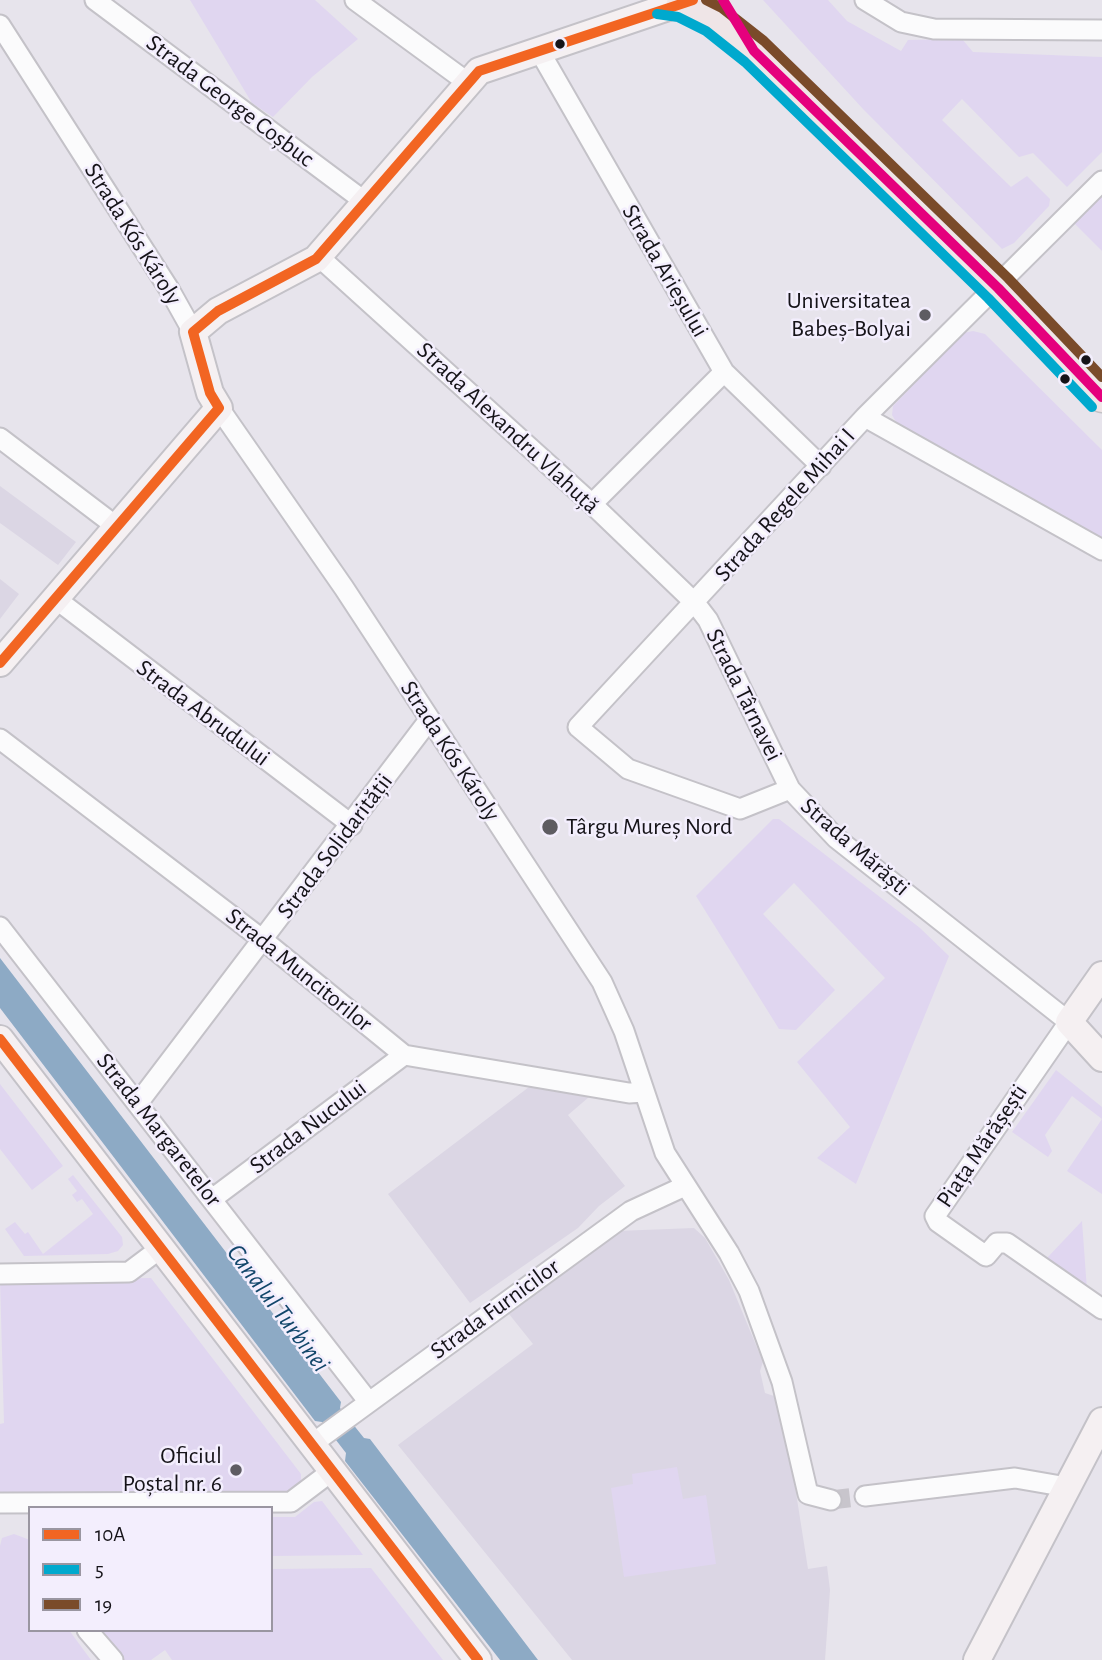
<!DOCTYPE html>
<html>
<head>
<meta charset="utf-8">
<style>
  body { margin:0 }
  #map { position:relative; width:1102px; height:1660px; overflow:hidden; background:#e7e4ec; font-family:"Alegreya Sans",sans-serif }
  canvas { display:block }
  .legend { position:absolute; left:28px; top:1506px; width:245px; height:126px; box-sizing:border-box; background:#f3eefd; border:2px solid #9a96a1; margin:0; padding:9px 12px; list-style:none; font-size:21px; color:#151318 }
  .legend li { display:flex; align-items:center; gap:14px; height:35px }
  .legend b { width:35px; border:2px solid #9a96a1 }
</style>
</head>
<body>
<div id="map">
<canvas width="1102" height="1660"></canvas>
<ul class="legend">
<li><b style="height:9px;background:#f26522"></b>10A</li>
<li><b style="height:9px;background:#00a9ce"></b>5</li>
<li><b style="height:9px;background:#7a4b2a"></b>19</li>
</ul>
</div>
<script>
const context = document.querySelector('canvas').getContext('2d');
context.lineJoin = 'round';
function fill(path, color) {
  context.fillStyle = color;
  context.fill(path, 'evenodd');
}
function shape(rows) {
  const path = new Path2D();
  for (const r of rows) {
    path.moveTo(r[0], r[1]);
    for (let i = 2; i < r.length; i += 2) path.lineTo(r[i], r[i + 1]);
  }
  return path;
}
function strokePath(path, color, width, dash) {
  context.strokeStyle = color;
  context.lineWidth = width;
  context.lineCap = dash ? 'butt' : 'round';
  context.setLineDash(dash || []);
  context.stroke(path);
}
function label(font, color, halo, rows, align = 'center') {
  context.font = font + ' "Alegreya Sans",sans-serif';
  context.lineWidth = 5;
  context.setLineDash([]);
  context.textBaseline = 'middle';
  context.strokeStyle = halo;
  context.fillStyle = color;
  for (const [text, x, y, turn = 0] of rows) {
    context.save();
    context.translate(x, y);
    context.rotate((+turn || 0) * Math.PI / 180);
    context.textAlign = isNaN(turn) ? turn : align;
    if (halo) context.strokeText(text, 0, 0);
    context.fillText(text, 0, 0);
    context.restore();
  }
}
const built = shape([
  [0,486,76,542,58,565,0,523],
  [0,579,19,594,0,619],
  [529,1087,589,1097,568,1115,625,1186,599,1206,578,1228,470,1303,388,1194],
  [694,1228,705,1238,729,1280,763,1362,760,1371,765,1393,774,1396,791,1461,808,1569,827,1566,830,1590,825,1660,572,1660,398,1445,533,1344,509,1314,617,1231]
]);
const green = shape([
  [190,0,315,0,358,39,312,77,273,117,252,103],
  [763,0,828,0,847,21,901,51,908,40,962,39,973,52,1102,57,1102,152,1067,187,1033,153,1019,157,962,99,942,120,1011,187,1027,176,1050,199,1049,206,1014,243,1002,249,863,109],
  [1102,190,1102,251,1072,221],
  [973,331,985,334,1102,450,1102,539,898,425,892,415,893,406,963,333],
  [773,819,779,819,920,928,949,956,856,1184,817,1158,850,1127,797,1062,885,978,794,883,763,914,835,990,796,1030,779,1029,696,896],
  [1056,1070,1102,1107,1102,1194,1067,1171,1102,1119,1072,1096,1045,1135,1052,1151,1048,1157,1012,1132],
  [0,1084,63,1166,32,1190,0,1149],
  [73,1175,122,1237,123,1245,118,1251,108,1254,24,1256,5,1229,15,1222,25,1234,28,1232,43,1254,93,1214,82,1199,77,1202,72,1195,77,1191,68,1179],
  [1082,1221,1087,1290,1046,1259],
  [151,1278,301,1474,301,1483,288,1494,0,1496,0,1424,4,1423,0,1280],
  [677,1467,683,1499,706,1495,716,1564,624,1577,611,1488,633,1484,632,1474],
  [322,1501,363,1555,271,1556,271,1517,295,1517,314,1502],
  [14,1534,30,1540,30,1630,69,1630,91,1660,0,1660,0,1546,2,1538],
  [371,1568,443,1660,172,1660,165,1650,151,1660,123,1660,100,1630,271,1630,271,1569]
]);
const water = shape([
  [0,958,341,1402,340,1408,364,1438,370,1439,538,1660,500,1660,345,1461,346,1453,322,1422,315,1421,0,1008]
]);
const streetTunnel = shape([
  [831,1500,865,1496]
]);
const street = shape([
  [95,0,364,201],
  [355,0,467,82],
  [865,0,901,22,934,29,1102,30],
  [0,25,169,289,193,332],
  [540,52,724,372,821,466],
  [1102,181,865,417,578,727,628,769,740,809,790,789,836,838,1069,1022,935,1216,938,1222,986,1256,997,1243,1007,1243,1102,1309],
  [318,256,592,504,695,603,708,620,790,789],
  [219,408,344,588,602,982,624,1031,665,1153,729,1253,749,1291,782,1382,808,1494,831,1500],
  [865,417,1102,550],
  [0,438,117,527],
  [592,504,724,372],
  [56,599,352,825],
  [0,739,263,940,404,1055,629,1093,643,1092],
  [0,927,368,1401],
  [138,1103,429,720],
  [212,1199,404,1055],
  [0,1274,129,1272,161,1248],
  [312,1444,631,1211,685,1186],
  [865,1496,1015,1478,1067,1487],
  [0,1503,291,1502,332,1471],
  [87,1630,113,1660]
]);
const secondary = shape([
  [0,663,219,408,210,393,193,332,218,311,316,259,479,71,677,4],
  [1102,975,1069,1022,1102,1058],
  [0,1039,478,1660],
  [977,1660,1102,1421]
]);
const primary = shape([
  [682,4,713,19,754,51,998,288,1102,397]
]);
const bus1 = shape([
  [0,663,219,408,210,393,193,332,218,311,316,259,479,71,693,0],
  [0,1039,478,1660]
]);
const bus2 = shape([
  [657,14,678,17,706,31,745,62,988,298,1092,407]
]);
const bus3 = shape([
  [706,0,722,8,764,41,1008,278,1102,377]
]);
const bus4 = shape([
  [723,0,754,51,998,288,1102,397]
]);
const markers = [
  [560,44,6,"#151318"],
  [925,315,7,"#5e5c62"],
  [1086,360,6,"#151318"],
  [1065,379,6,"#151318"],
  [550,827,9,"#5e5c62"],
  [236,1470,7,"#5e5c62"]
];
const streetNames = [
  ["Strada George Coșbuc",230,101,37],
  ["Strada Kós Károly",133,234,58],
  ["Strada Arieșului",665,271,60],
  ["Strada Alexandru Vlahuță",508,428,43],
  ["Strada Regele Mihai I",785,505,-48],
  ["Strada Târnavei",744,695,64],
  ["Strada Abrudului",203,713,37],
  ["Strada Kós Károly",450,751,57],
  ["Strada Solidarității",335,846,-53],
  ["Strada Mărăști",855,847,41],
  ["Strada Muncitorilor",299,970,39],
  ["Strada Nucului",308,1127,-37],
  ["Strada Margaretelor",159,1130,52],
  ["Piața Mărășești",982,1146,-56],
  ["Strada Furnicilor",495,1309,-36]
];
const poiNames = [
  ["Universitatea",911,301],
  ["Babeș-Bolyai",911,329],
  ["Târgu Mureș Nord",566,827,"left"],
  ["Oficiul",222,1456],
  ["Poștal nr. 6",222,1484]
];
const waterNames = [
  ["Canalul Turbinei",278,1308,53]
];
fill(built, '#dbd6e4');
fill(green, '#e0d6f0');
fill(water, '#8daac5');
strokePath(streetTunnel, '#c8c5cc', 19, [19, 10]);
strokePath(street, '#c4c2c8', 23);
strokePath(secondary, '#c4c2c8', 30);
strokePath(primary, '#c3c2c5', 33);
strokePath(street, '#fbfbfc', 19);
strokePath(secondary, '#f5f0f2', 26);
strokePath(primary, '#efe5e7', 30);
strokePath(bus1, '#f26522', 10);
strokePath(bus2, '#00a9ce', 10);
strokePath(bus3, '#7a4b2a', 10);
strokePath(bus4, '#e5007d', 10);
for (const [x, y, r, color] of markers) {
  const dot = new Path2D();
  dot.arc(x, y, r, 0, 2 * Math.PI);
  context.fillStyle = color;
  context.fill(dot);
  strokePath(dot, '#f3eefd', 2.5);
}
label('24px', '#151318', '#f3eefd', streetNames);
label('24px', '#151318', '#f3eefd', poiNames, 'right');
label('italic 26px', '#12466a', '#f3eefd', waterNames);
</script>
</body>
</html>
